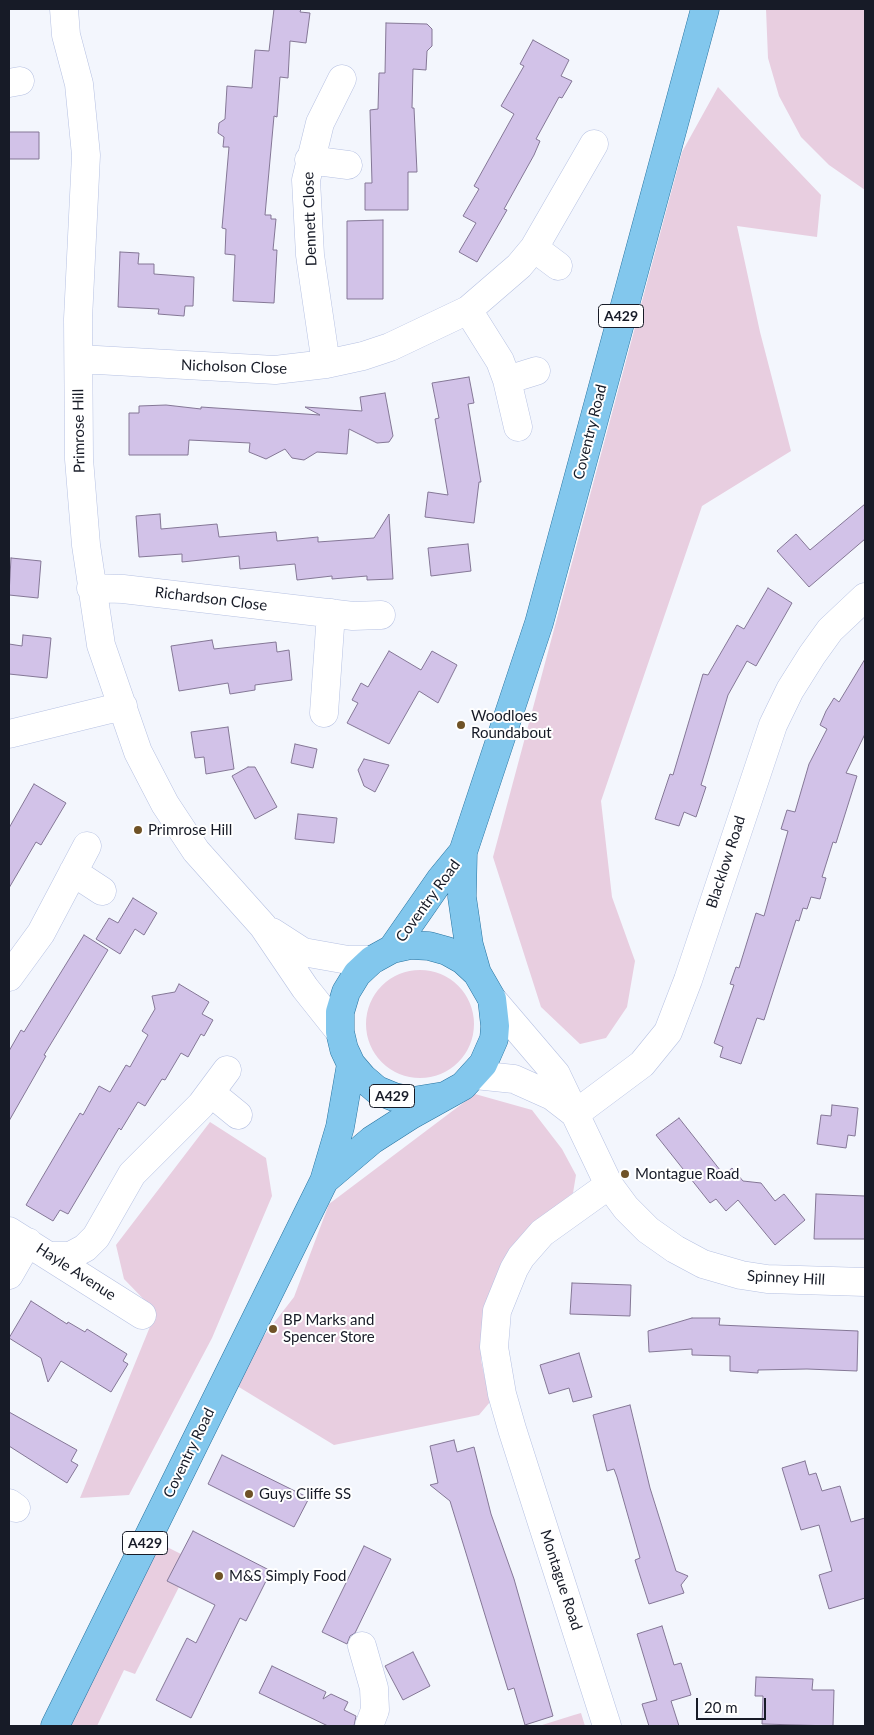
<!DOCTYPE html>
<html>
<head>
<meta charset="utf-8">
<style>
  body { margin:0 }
  #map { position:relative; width:874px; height:1735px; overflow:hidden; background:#f3f6fd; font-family:Lato,sans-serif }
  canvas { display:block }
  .frame { position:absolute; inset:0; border:10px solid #171b27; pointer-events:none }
  .scale { position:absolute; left:696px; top:1698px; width:70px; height:22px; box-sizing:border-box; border:2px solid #171b27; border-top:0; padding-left:6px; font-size:15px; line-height:18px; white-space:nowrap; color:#171b27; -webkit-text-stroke:4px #fff; paint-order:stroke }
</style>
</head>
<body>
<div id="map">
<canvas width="874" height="1735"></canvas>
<div class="frame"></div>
<div class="scale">20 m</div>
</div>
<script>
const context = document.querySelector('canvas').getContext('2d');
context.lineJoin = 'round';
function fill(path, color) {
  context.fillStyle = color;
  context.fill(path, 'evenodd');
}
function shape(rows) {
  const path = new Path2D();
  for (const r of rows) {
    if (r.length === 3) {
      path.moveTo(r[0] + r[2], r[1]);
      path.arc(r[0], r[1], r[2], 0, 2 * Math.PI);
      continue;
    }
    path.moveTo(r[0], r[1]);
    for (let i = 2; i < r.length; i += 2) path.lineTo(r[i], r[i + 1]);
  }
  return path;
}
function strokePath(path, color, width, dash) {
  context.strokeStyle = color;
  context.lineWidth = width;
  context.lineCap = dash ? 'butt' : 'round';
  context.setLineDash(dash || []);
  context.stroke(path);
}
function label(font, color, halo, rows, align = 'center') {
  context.font = font + ' Lato,sans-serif';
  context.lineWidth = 4;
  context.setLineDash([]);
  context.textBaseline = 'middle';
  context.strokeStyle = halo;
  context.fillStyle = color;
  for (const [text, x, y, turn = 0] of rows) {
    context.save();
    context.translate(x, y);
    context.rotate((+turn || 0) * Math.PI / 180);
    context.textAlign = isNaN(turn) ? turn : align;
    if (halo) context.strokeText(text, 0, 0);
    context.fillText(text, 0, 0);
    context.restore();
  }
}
const green = shape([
  [766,9,865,9,865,190,829,165,801,137,779,96,768,58],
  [718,87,821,195,817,237,737,226,760,332,791,451,702,506,601,801,612,897,635,961,627,1007,606,1038,580,1044,541,1007,493,857,682,152],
  [420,1024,54],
  [475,1094,532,1110,562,1149,576,1175,573,1193,528,1228,482,1333,481,1360,490,1402,479,1415,334,1445,229,1381,294,1297,329,1204],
  [210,1122,266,1158,272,1196,212,1338,129,1495,80,1498,156,1312,124,1279,116,1245],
  [147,1537,181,1554,167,1581,179,1587,135,1674,124,1670,97,1726,55,1726],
  [581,1713,585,1726,539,1726,574,1715]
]);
const building = shape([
  [274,9,301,9,300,12,310,13,306,43,290,41,288,78,280,77,277,117,274,116,265,215,271,215,271,219,276,219,273,250,277,250,274,303,233,301,235,255,225,254,226,229,222,228,229,147,223,147,224,137,218,133,219,123,225,119,227,86,252,88,255,50,269,51,274,9],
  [386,23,427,24,432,29,432,46,427,51,426,70,413,69,412,108,414,108,417,172,408,172,408,210,365,210,365,183,372,183,370,110,378,109,379,73,385,73,386,23],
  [533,40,569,60,561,76,572,81,562,98,559,97,536,139,540,141,534,155,504,209,507,210,477,262,459,252,476,223,463,216,479,189,474,186,514,114,501,106,524,66,520,64,533,40],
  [9,132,39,132,39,159,9,159,9,132],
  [383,220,383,299,347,299,347,221,383,220],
  [120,252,139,253,138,264,154,264,154,274,194,277,193,306,185,306,184,316,158,314,159,309,118,307,120,252],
  [469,377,474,403,468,404,481,482,479,482,474,523,425,517,428,492,448,495,435,419,439,418,432,383,469,377],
  [385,393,393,436,389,442,377,443,349,429,347,454,317,452,304,460,292,458,285,449,266,459,249,452,250,443,189,440,188,455,129,455,129,413,139,413,139,406,166,405,201,409,201,407,320,415,305,407,362,411,360,397,385,393],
  [865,504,865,539,809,587,777,551,796,534,810,550,865,504],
  [160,514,161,529,217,524,219,537,276,532,277,541,318,537,318,542,374,538,389,514,393,579,367,580,367,576,332,579,332,576,297,580,295,564,240,569,239,556,182,562,182,554,139,557,136,516,160,514],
  [468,544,471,571,431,576,428,548,468,544],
  [11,558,41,561,38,598,9,595,11,558],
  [768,588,792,603,756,666,747,661,728,695,701,785,706,787,696,817,684,812,679,826,655,819,670,774,673,775,703,674,708,675,737,625,744,629,768,588],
  [23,635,51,638,47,678,9,674,9,644,22,646,23,635],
  [212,640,214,649,276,642,277,652,289,650,292,680,255,685,255,690,230,694,228,683,179,691,171,646,212,640],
  [389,651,421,670,432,651,457,665,438,703,419,691,389,744,347,723,358,703,352,700,361,683,368,687,389,651],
  [865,659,865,734,846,773,857,776,836,843,833,842,822,877,826,878,820,899,811,897,807,909,803,908,799,921,796,920,764,1020,757,1018,741,1064,720,1057,723,1047,714,1043,734,985,730,984,736,967,739,968,756,913,764,916,788,831,781,829,787,810,795,812,809,764,827,729,820,725,826,711,834,698,839,702,865,659],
  [228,727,234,769,206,774,204,757,195,758,191,732,228,727],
  [295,744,317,749,313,768,291,763,295,744],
  [364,759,389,765,375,792,364,786,358,770,364,759],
  [248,767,255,767,277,807,255,819,232,776,248,767],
  [34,784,66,803,41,845,36,842,9,888,9,828,34,784],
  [298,814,337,818,334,843,295,839,298,814],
  [133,898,157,913,144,935,135,929,120,954,96,939,109,918,118,923,133,898],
  [84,935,108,950,44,1055,46,1056,9,1121,9,1051,21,1030,24,1032,84,935],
  [179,984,209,1002,202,1014,213,1020,204,1036,201,1034,188,1057,181,1053,165,1080,162,1079,145,1106,138,1102,121,1130,119,1128,68,1214,60,1210,53,1221,26,1205,80,1113,83,1115,99,1086,110,1092,126,1065,130,1067,148,1035,142,1031,155,1009,152,996,175,992,179,984],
  [832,1105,858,1108,855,1136,848,1135,846,1148,817,1144,821,1115,831,1116,832,1105],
  [679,1118,724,1175,732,1168,743,1181,761,1183,775,1201,784,1194,805,1220,775,1245,738,1200,726,1211,716,1199,710,1203,656,1135,679,1118],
  [816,1194,865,1196,865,1239,814,1239,816,1194],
  [572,1283,631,1285,630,1316,570,1314,572,1283],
  [31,1301,67,1324,68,1322,85,1332,87,1329,127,1354,123,1361,128,1364,111,1392,61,1361,48,1382,41,1358,9,1338,31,1301],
  [692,1318,720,1318,719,1325,858,1331,857,1371,807,1369,758,1370,758,1373,730,1371,730,1356,692,1355,692,1349,649,1352,648,1331,692,1318],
  [579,1353,592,1397,573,1402,569,1388,549,1394,540,1365,579,1353],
  [630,1405,650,1488,676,1571,688,1576,681,1585,684,1593,649,1604,635,1560,640,1558,617,1477,614,1469,607,1471,593,1415,630,1405],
  [9,1412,77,1450,71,1461,78,1465,67,1483,9,1446,9,1412],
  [454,1440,457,1452,474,1447,491,1514,514,1579,553,1716,525,1725,514,1688,508,1690,450,1501,430,1485,438,1483,430,1446,454,1440],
  [222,1455,309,1498,294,1527,208,1484,222,1455],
  [805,1461,809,1475,816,1473,822,1491,840,1486,851,1522,865,1518,865,1598,829,1609,819,1575,832,1571,819,1525,801,1530,782,1468,805,1461],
  [193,1531,271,1571,246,1621,240,1618,191,1718,156,1700,187,1638,196,1643,215,1605,167,1581,193,1531],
  [364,1546,391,1559,355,1633,350,1636,347,1644,322,1632,364,1546],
  [662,1626,674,1665,681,1663,691,1695,671,1701,679,1726,649,1726,642,1704,657,1700,637,1634,662,1626],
  [413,1652,430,1686,403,1700,385,1666,413,1652],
  [272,1666,326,1692,323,1699,331,1694,348,1702,344,1710,356,1716,354,1726,328,1726,259,1693,272,1666],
  [756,1677,813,1679,812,1690,834,1690,833,1726,762,1724,763,1696,755,1696,756,1677]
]);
const minor = shape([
  [64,9,66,35,79,84,86,155,78,319,79,459,86,545,101,645,138,752,165,804,196,851,263,926,305,988,340,1032],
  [9,83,20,81],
  [309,160,348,165],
  [534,248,558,266],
  [468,310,500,361,507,380,518,427],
  [79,359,275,370,326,364,363,356,390,347,468,310,519,266,534,248,594,144],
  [326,364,310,255,306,180,320,123,342,79],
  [507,380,536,371],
  [91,588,123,589,353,616,381,615],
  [324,713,331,613],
  [9,734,123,706],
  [73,872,102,891],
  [272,932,303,952,348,960,372,960],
  [9,977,41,933,87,846],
  [492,999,556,1074,609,1185,626,1208,648,1230,675,1249,703,1264,741,1275,767,1279,865,1282],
  [475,1075,514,1079,552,1096,574,1113],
  [211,1093,238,1115],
  [575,1114,642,1064,668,1032,688,980,773,725,790,690,812,655,830,630,865,597],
  [9,1231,142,1315],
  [50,1256,70,1256,85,1248,96,1237,132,1174,201,1105,227,1070],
  [9,1275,28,1242],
  [9,1503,16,1508],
  [362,1646,374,1688,375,1710,369,1726],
  [607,1726,512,1429,502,1394,494,1347,497,1311,514,1269,521,1257,542,1233,609,1185]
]);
const major = shape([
  [392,949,440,880,463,852],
  [477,973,469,945,462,897,463,852,539,623,705,9],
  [326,1179,372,1140,411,1115,463,1086,483,1064,494,1039,495,1026,492,999,477,973,463,960,447,951,429,946,410,945,392,949,372,960,357,974,346,992,340,1012,340,1032,344,1049,351,1064,363,1078,377,1090,394,1097,413,1101,444,1096],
  [55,1726,324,1181,340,1127,351,1064]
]);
const markers = [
  [461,725,5,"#6f5226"],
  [138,830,5,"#6f5226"],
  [625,1174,5,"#6f5226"],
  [273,1329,5,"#6f5226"],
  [249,1494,5,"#6f5226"],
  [219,1576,5,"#6f5226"]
];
const shields = [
  [621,316,45],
  [392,1096,45],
  [145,1543,45]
];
const shieldNames = [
  ["A429",621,316],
  ["A429",392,1096],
  ["A429",145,1543]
];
const streetNames = [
  ["Dennett Close",310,219,-92],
  ["Nicholson Close",234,367,2],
  ["Primrose Hill",79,431,-91],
  ["Coventry Road",590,432,-76],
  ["Richardson Close",211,599,7],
  ["Blacklow Road",726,862,-72],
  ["Coventry Road",428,901,-54],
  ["Hayle Avenue",76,1272,33],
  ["Spinney Hill",786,1278,3],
  ["Coventry Road",189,1453,-64],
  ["Montague Road",561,1580,72]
];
const poiNames = [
  ["Woodloes",471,716],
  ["Roundabout",471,733],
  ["Primrose Hill",148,830],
  ["Montague Road",635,1174],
  ["BP Marks and",283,1320],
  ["Spencer Store",283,1337],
  ["Guys Cliffe SS",259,1494],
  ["M&S Simply Food",229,1576]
];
fill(green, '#e8cee0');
fill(building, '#d2c2e8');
strokePath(building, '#847796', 1);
strokePath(minor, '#b6c1e2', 29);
strokePath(major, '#2773a0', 29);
strokePath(minor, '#fff', 28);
strokePath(major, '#82c7ed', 28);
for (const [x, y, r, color] of markers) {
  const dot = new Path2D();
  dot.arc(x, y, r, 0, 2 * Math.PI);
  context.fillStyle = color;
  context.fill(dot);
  strokePath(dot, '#fff', 2);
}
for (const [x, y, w] of shields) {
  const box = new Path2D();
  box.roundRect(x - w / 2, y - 11.5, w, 23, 4);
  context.fillStyle = '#fff';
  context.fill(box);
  strokePath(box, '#171b27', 1);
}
label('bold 14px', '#171b27', null, shieldNames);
label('15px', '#171b27', '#fff', streetNames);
label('15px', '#171b27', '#fff', poiNames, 'left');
</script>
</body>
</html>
